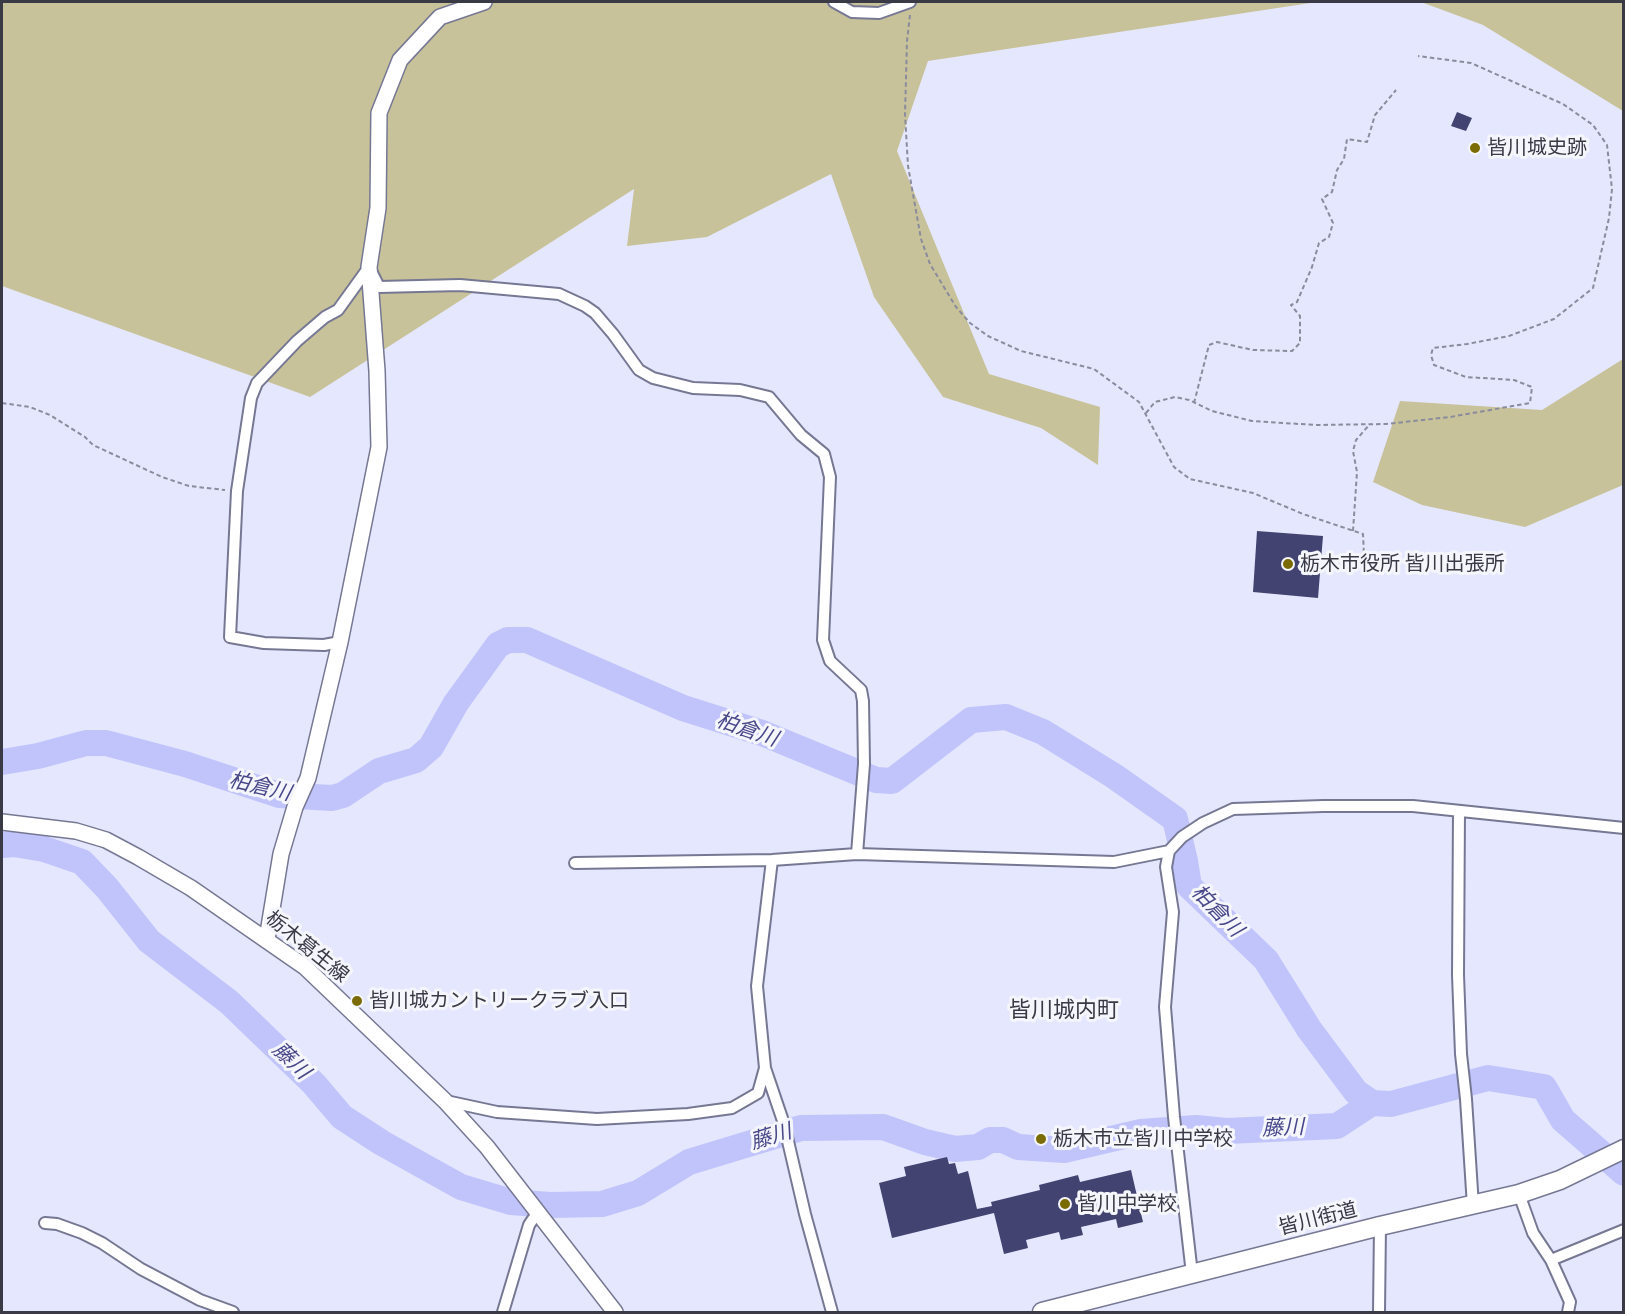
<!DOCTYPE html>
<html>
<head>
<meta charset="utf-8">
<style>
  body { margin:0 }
  #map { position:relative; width:1625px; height:1314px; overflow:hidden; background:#e5e7ff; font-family:Cabin,sans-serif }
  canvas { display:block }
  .frame { position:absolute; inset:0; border:3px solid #393a45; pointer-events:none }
</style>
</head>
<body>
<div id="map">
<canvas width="1625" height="1314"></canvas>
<div class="frame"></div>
</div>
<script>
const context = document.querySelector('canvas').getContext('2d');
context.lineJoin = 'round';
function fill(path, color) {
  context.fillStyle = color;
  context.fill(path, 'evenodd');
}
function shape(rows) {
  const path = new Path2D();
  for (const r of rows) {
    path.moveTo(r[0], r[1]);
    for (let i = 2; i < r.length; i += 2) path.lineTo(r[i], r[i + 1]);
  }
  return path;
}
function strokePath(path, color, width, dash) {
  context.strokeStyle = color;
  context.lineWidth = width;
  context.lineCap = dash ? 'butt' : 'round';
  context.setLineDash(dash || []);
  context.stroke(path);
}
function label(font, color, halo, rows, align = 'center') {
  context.font = font + ' Cabin,"Noto Sans JP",sans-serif';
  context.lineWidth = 6;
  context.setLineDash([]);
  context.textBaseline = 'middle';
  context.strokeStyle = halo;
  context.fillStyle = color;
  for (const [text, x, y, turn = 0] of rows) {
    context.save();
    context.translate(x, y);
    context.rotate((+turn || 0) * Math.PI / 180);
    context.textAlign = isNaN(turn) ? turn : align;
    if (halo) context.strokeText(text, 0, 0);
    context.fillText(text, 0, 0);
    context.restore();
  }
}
const green = shape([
  [2,2,1317,2,928,61,897,151,989,374,1100,407,1098,465,1041,428,943,397,874,297,831,174,707,237,627,246,634,189,310,397,2,286],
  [1421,2,1623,2,1623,111,1483,25],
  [1623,359,1623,485,1525,527,1422,505,1373,482,1400,401,1542,410]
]);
const river = shape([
  [2,762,38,756,86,743,106,743,185,764,279,795,332,798,343,795,379,771,416,760,431,747,456,703,498,645,508,640,527,640,683,708,762,733,876,780,892,781,971,720,1006,717,1043,732,1114,776,1175,819,1185,861,1189,886,1266,960,1309,1029,1356,1092,1372,1103],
  [2,845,14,844,44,849,82,862,107,888,149,941,229,1002,314,1084,342,1117,382,1143,461,1187,511,1202,550,1205,602,1204,638,1193,689,1162,801,1128,883,1127,925,1142,955,1149,978,1147,990,1140,1003,1140,1018,1147,1064,1150,1141,1132,1196,1128,1227,1131,1337,1126,1372,1103,1391,1104,1488,1078,1544,1087,1563,1120,1624,1173]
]);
const building = shape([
  [1457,112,1472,118,1466,131,1451,126],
  [1257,531,1323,536,1318,598,1253,592],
  [947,1157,949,1164,955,1163,958,1174,968,1171,977,1209,992,1206,991,1202,1040,1190,1039,1185,1078,1175,1080,1182,1131,1170,1143,1222,1118,1228,1116,1219,1081,1227,1083,1235,1061,1240,1059,1232,1026,1240,1028,1248,1004,1254,994,1213,892,1238,879,1183,906,1176,904,1167]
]);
const path = shape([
  [910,15,907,41,905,114,908,166,921,239,930,264,956,307,970,323,988,336,1021,351,1094,369,1139,402,1174,467,1190,479,1253,493,1303,514,1363,534,1364,555],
  [2,403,30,407,50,415,85,437,93,445,162,477,189,486,225,490],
  [1194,403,1209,345,1217,342,1253,350,1292,351,1300,343,1300,316,1291,305,1297,302,1312,267,1319,243,1329,237,1333,223,1322,199,1332,192,1337,170,1344,159,1347,139,1367,142,1375,115,1396,90],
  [1146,413,1155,402,1175,397,1189,400,1212,411,1252,421,1316,425,1386,424,1450,417,1530,403,1532,387,1514,380,1466,377,1434,365,1431,355,1433,348,1467,344,1509,336,1554,319,1593,288,1609,218,1612,189,1607,145,1593,125,1563,104,1471,63,1418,56],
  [1353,531,1357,472,1353,451,1356,440,1370,424]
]);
const street = shape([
  [834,2,852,12,879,13,910,2],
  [340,642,324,645,264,643,230,637,237,491,251,398,257,383,297,341,325,317,338,310,369,267,379,287,460,285,559,294,585,306,595,313,613,334,639,370,653,378,693,388,740,390,769,397,801,435,824,454,830,477,823,640,830,661,861,690,863,701,864,764,857,854],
  [1459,811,1458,975,1461,1054,1466,1099,1473,1206],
  [772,860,757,986,765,1068,784,1124,805,1214,832,1312],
  [575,863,772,860,857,854,1114,862,1169,851],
  [446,1101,497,1112,597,1119,688,1114,732,1108,758,1093,765,1068],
  [1519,1194,1533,1233,1551,1260,1570,1302,1568,1312],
  [45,1223,57,1224,82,1233,102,1243,141,1269,200,1300,233,1312],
  [1551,1260,1624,1230],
  [1192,1274,1174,1117,1165,1007,1173,912,1166,867,1169,851,1182,837,1203,823,1233,809,1323,806,1413,806,1624,828],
  [503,1312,529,1225,533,1219,540,1215],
  [1379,1312,1380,1226]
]);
const secondary = shape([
  [2,822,76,831,106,840,138,857,191,888,305,967,445,1101,487,1147,615,1312],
  [267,939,281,854,295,807,308,778,340,642,379,447,377,371,369,267,378,208,379,113,400,60,440,17,484,2]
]);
const primary = shape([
  [1042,1312,1380,1226,1519,1194,1560,1180,1624,1149]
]);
const markers = [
  [1475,148,6,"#7a6b03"],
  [1288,564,6,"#7a6b03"],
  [357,1001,6,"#7a6b03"],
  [1041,1139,6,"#7a6b03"],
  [1065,1204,6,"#7a6b03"]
];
const poiNames = [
  ["皆川城史跡",1487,148],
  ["栃木市役所 皆川出張所",1300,564],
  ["皆川城カントリークラブ入口",369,1001],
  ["栃木市立皆川中学校",1053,1139],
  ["皆川中学校",1077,1204]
];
const streetNames = [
  ["栃木葛生線",307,947,39],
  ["皆川街道",1318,1219,-14]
];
const waterNames = [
  ["柏倉川",747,730,19],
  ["柏倉川",260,787,13],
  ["柏倉川",1217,911,46],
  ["藤川",291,1061,44],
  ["藤川",1283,1128,-2],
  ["藤川",771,1137,-17]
];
const quarterNames = [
  ["皆川城内町",1064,1011]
];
fill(green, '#c8c29b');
strokePath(river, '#c0c4fb', 26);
fill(building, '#424370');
strokePath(street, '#767893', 14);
strokePath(secondary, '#767893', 18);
strokePath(primary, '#767893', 21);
strokePath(path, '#8a8b9c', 2, [4.5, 3]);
strokePath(street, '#fff', 10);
strokePath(secondary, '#fff', 15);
strokePath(primary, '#fff', 18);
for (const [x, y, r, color] of markers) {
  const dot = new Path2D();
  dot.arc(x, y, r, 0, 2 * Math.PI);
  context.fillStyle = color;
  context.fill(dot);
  strokePath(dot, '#f5f6fc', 2);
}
label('20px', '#393a45', '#f5f6fc', poiNames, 'left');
label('20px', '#393a45', '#f5f6fc', streetNames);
label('italic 21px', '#484789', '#f5f6fc', waterNames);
label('22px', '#393a45', '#f5f6fc', quarterNames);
</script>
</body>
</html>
